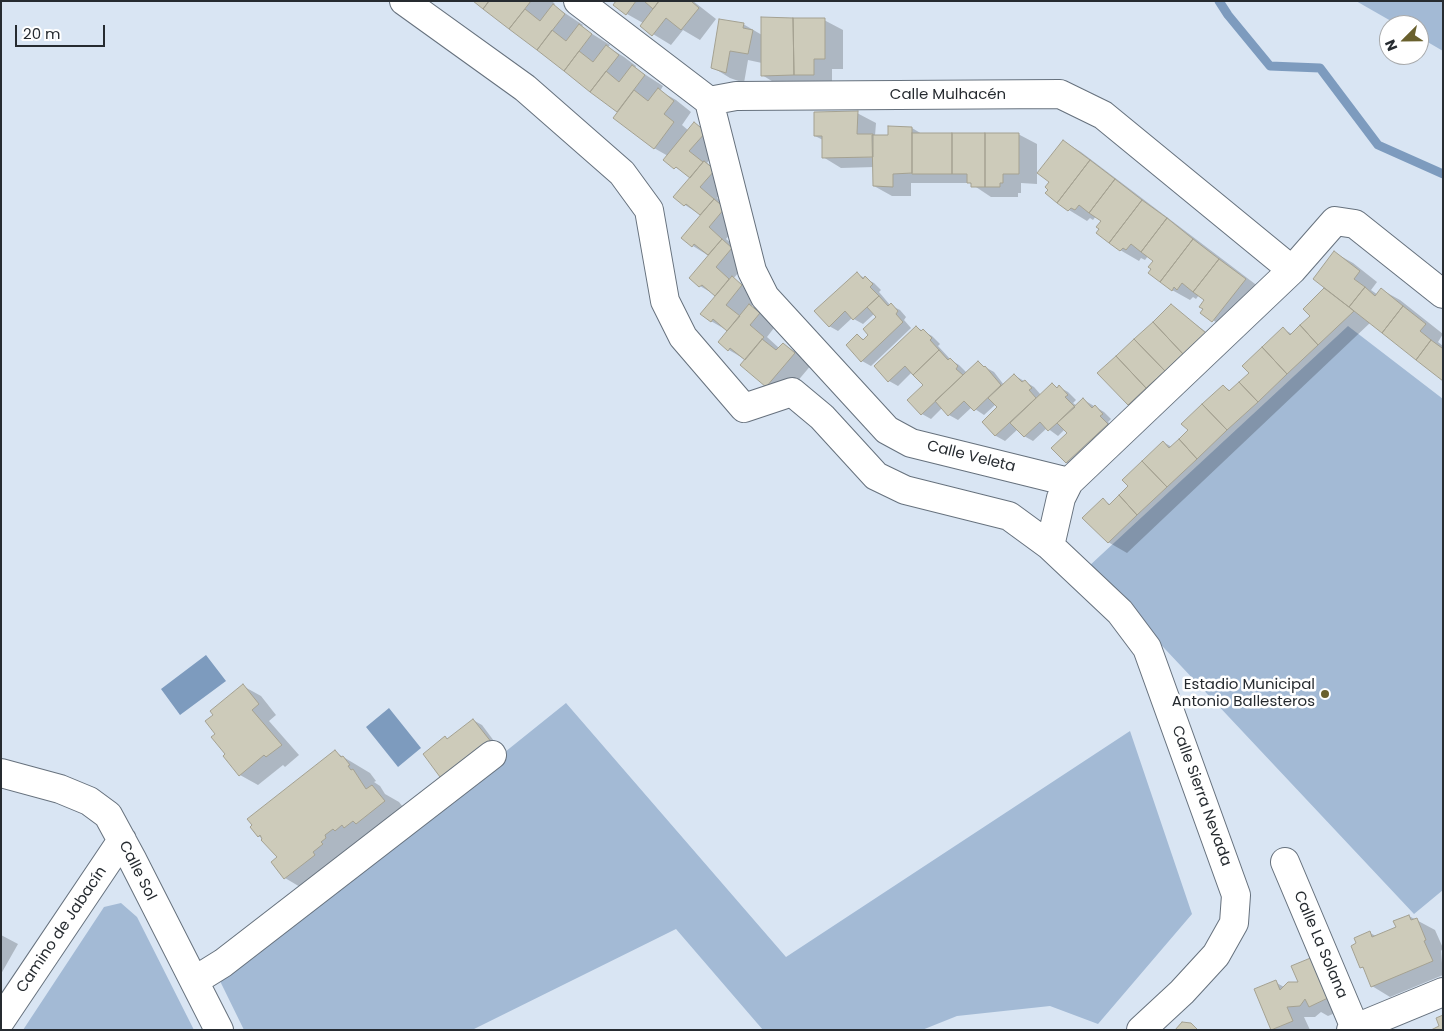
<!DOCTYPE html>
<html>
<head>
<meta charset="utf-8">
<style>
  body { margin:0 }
  #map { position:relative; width:1444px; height:1031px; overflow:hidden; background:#d9e5f3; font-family:Poppins,sans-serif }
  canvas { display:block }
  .frame { position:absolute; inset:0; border:2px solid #262b30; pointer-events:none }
  .north { position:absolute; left:1379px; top:15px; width:50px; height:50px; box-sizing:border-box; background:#fff; border:1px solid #a8aaac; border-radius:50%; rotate:247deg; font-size:14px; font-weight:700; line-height:20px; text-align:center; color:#262b30 }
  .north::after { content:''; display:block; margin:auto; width:18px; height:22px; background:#69602d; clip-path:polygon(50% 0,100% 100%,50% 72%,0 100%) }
  .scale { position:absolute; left:15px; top:25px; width:90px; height:22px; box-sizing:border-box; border:2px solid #262b30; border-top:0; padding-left:6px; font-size:15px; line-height:18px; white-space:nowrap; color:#262b30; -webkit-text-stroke:4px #fff; paint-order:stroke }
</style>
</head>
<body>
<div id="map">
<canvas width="1444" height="1031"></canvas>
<div class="frame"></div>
<div class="north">N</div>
<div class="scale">20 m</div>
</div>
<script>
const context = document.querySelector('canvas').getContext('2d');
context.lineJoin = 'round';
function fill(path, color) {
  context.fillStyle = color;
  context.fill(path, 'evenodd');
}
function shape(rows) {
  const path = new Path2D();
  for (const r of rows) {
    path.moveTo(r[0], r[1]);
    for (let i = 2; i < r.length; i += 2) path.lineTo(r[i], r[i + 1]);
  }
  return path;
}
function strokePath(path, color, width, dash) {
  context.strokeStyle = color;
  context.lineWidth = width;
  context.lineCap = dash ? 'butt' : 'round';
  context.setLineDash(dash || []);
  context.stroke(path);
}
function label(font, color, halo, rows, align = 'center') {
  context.font = font + ' Poppins,sans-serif';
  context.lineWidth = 5;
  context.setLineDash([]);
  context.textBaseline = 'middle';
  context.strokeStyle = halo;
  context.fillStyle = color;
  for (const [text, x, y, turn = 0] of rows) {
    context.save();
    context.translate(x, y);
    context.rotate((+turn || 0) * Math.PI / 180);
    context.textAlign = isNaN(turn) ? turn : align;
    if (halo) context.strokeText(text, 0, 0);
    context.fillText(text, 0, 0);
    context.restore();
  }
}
const green = shape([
  [1356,1,1443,1,1443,51,1419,37,1419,25,1398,25],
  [1348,326,1443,399,1443,890,1414,914,1088,567],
  [566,703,786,957,1130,731,1192,914,1098,1024,1050,1006,957,1016,922,1030,763,1030,676,929,472,1030,244,1030,220,981],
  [121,903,137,917,194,1030,23,1030,104,907]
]);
const water = shape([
  [206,655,226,681,180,715,161,689],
  [389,708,421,748,398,767,366,727]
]);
const shadow = shape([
  [475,1,552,1,555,4,554,6,583,25,581,27,610,45,608,47,624,57,636,66,635,68,663,86,660,91,676,100,691,112,682,125,689,131,695,124,713,134,723,143,707,163,732,181,717,198,743,219,726,239,750,259,733,279,760,296,751,307,768,316,777,324,767,337,779,348,783,344,801,355,812,364,785,396,767,386,746,360,729,350,720,342,728,331,711,321,717,296,700,286,709,256,693,246,701,215,685,205,692,178,665,160,668,156,654,148,619,112],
  [613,1,693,1,716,19,700,40,683,30,671,45,653,34,643,23,627,14],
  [824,20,843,30,843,69,832,69,832,85,780,86,762,75,762,63,748,60,744,83,730,78,712,67,743,24,762,35],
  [857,113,876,123,875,136,889,136,912,128,922,134,1018,134,1037,144,1037,184,1021,183,1021,193,1018,193,1018,197,991,197,970,183,911,183,911,196,892,196,874,186,874,167,841,168,823,157,823,140,815,136],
  [1063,141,1081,152,1263,290,1231,332,1202,313,1204,309,1206,300,1199,295,1196,299,1193,297,1190,300,1172,290,1155,261,1148,256,1145,260,1141,258,1139,261,1120,250,1103,221,1096,216,1093,220,1090,218,1087,221,1069,210,1050,190,1051,182],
  [1335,253,1353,263,1377,282,1371,290,1378,295,1382,290,1400,300,1443,334,1438,342,1443,346,1443,380,1371,322,1127,553,1108,542,1103,500,1111,505,1130,486,1163,442,1172,447,1190,430,1223,386,1231,391,1251,373,1283,329,1292,334,1311,316,1304,309,1326,288],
  [857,274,874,283,881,290,879,292,890,305,900,310,906,317,904,320,911,328,871,366,862,361,858,336,865,340,870,335,878,317,874,314,863,324,852,318,838,331,829,326],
  [1171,306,1214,338,1138,409,1129,404,1099,373],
  [916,327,932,336,940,344,938,346,951,360,959,365,967,373,978,363,994,372,1004,385,1014,375,1034,387,1041,395,1052,385,1058,388,1059,387,1068,392,1076,400,1073,403,1077,406,1084,400,1104,412,1111,419,1108,422,1116,430,1076,468,1067,463,1053,448,1069,433,1065,429,1058,436,1047,428,1033,441,1024,436,1018,429,1005,441,996,436,984,422,999,407,996,404,984,415,972,407,958,420,949,415,942,408,931,419,922,414,924,385,912,372,898,386,889,381],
  [243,686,261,696,276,715,269,721,299,755,285,767,283,765,258,785,240,775,226,754],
  [473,720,482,725,500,749,453,786,445,738,448,740],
  [335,752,370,773,376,781,374,782,380,786,385,794,399,802,411,817,312,894,285,878,273,862,278,857,264,839,258,836],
  [1409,916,1435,930,1443,948,1441,951,1443,975,1390,997,1372,986,1365,969,1361,967,1370,933,1376,936,1397,927],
  [1,935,18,944,1,974],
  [1275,982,1284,987,1300,983,1347,1008,1328,1016,1321,1012,1315,1017,1304,1017,1310,1030,1274,1030]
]);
const stream = shape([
  [1219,1,1228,15,1270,66,1320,68,1378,145,1443,174]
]);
const building = shape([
  [473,1,489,1,483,9,473,1],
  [489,1,531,1,509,29,483,9,489,1],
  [616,1,636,1,626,15,613,5,616,1],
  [644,1,659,1,653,9,644,1],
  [659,1,691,1,699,8,681,30,666,18,652,36,640,26,659,1],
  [553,4,565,14,537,50,509,29,525,9,540,21,553,4],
  [761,17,793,18,794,75,761,76,761,17],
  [793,18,825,18,825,59,814,59,814,75,794,75,793,18],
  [719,19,744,23,743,28,753,30,748,54,730,51,726,73,711,68,719,19],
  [579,24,592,34,564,71,537,50,552,30,566,41,579,24],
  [606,45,619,55,590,92,564,71,579,51,593,62,606,45],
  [632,65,645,75,617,112,590,92,606,71,619,82,632,65],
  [658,88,674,101,664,114,674,122,654,149,613,118,634,90,648,101,658,88],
  [858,111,857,134,873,134,873,157,822,158,822,136,814,136,814,112,858,111],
  [694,122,706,132,689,151,703,162,690,178,676,167,674,169,663,160,694,122],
  [888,126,912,127,912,173,893,174,893,187,873,186,872,135,888,135,888,126],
  [912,133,952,133,952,174,912,174,912,133],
  [952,133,985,133,985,187,971,187,971,183,967,183,967,174,952,174,952,133],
  [985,133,1019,133,1019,174,1003,174,1003,183,1000,183,1000,187,985,187,985,133],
  [1063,140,1090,160,1057,203,1045,193,1048,190,1045,187,1049,182,1037,173,1063,140],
  [1090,160,1115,179,1089,213,1079,205,1075,210,1071,208,1068,211,1057,203,1090,160],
  [704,161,715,170,700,187,714,199,700,215,686,204,684,206,673,197,704,161],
  [1115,179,1142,200,1109,243,1096,233,1099,229,1096,227,1101,221,1089,213,1115,179],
  [714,199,725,208,709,227,722,239,708,255,694,244,692,247,681,238,714,199],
  [1142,200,1167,218,1141,252,1131,244,1126,250,1123,248,1120,251,1109,243,1142,200],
  [1167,218,1193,239,1160,282,1148,273,1151,269,1148,267,1153,261,1141,252,1167,218],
  [722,239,732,248,716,267,729,279,715,296,702,285,699,287,689,278,722,239],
  [1193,239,1219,259,1193,292,1182,283,1177,290,1174,287,1172,291,1160,282,1193,239],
  [1334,251,1360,271,1354,279,1365,287,1349,307,1313,279,1334,251],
  [1219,259,1246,279,1212,322,1200,313,1203,309,1199,307,1204,300,1193,292,1219,259],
  [857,272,863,279,865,276,873,284,870,287,879,296,853,320,845,311,829,327,814,311,857,272],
  [732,276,742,285,726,305,740,316,727,331,713,319,711,322,700,314,732,276],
  [1365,287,1375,296,1381,288,1403,306,1382,333,1349,307,1365,287],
  [1324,288,1354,311,1318,345,1300,325,1310,316,1303,309,1324,288],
  [879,296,888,306,891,303,898,311,896,314,903,322,861,362,846,345,857,334,863,340,868,335,863,329,876,317,867,307,879,296],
  [749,304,760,313,750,325,764,337,745,360,730,348,728,351,718,342,749,304],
  [1171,304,1206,333,1183,354,1153,322,1171,304],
  [1403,306,1426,324,1420,331,1431,340,1416,360,1382,333,1403,306],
  [1153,322,1183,354,1165,371,1134,339,1153,322],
  [1300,325,1318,345,1287,374,1262,347,1283,327,1290,335,1300,325],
  [916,326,921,331,923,329,932,338,930,340,939,350,913,375,905,366,888,382,874,366,916,326],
  [762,339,776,350,783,343,795,353,766,387,740,365,762,339],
  [1134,339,1165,371,1146,388,1116,356,1134,339],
  [1431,340,1442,348,1443,347,1443,381,1416,360,1431,340],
  [1262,347,1287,374,1258,402,1239,382,1249,373,1242,366,1262,347],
  [939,350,948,360,950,358,958,366,956,369,963,375,921,415,907,400,923,385,913,375,939,350],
  [1116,356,1146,388,1128,405,1097,373,1116,356],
  [978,361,984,367,985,366,1001,385,974,411,964,401,948,416,935,401,978,361],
  [1014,374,1022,382,1025,380,1032,388,1029,390,1036,398,995,436,982,422,997,407,988,398,1014,374],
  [1239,382,1258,402,1227,430,1202,404,1223,385,1229,391,1239,382],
  [1052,383,1057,388,1059,385,1068,395,1065,397,1075,407,1048,431,1040,422,1024,437,1010,423,1052,383],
  [1083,398,1092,408,1095,405,1103,414,1100,416,1108,424,1066,463,1051,448,1067,433,1057,423,1083,398],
  [1202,404,1227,430,1197,459,1179,439,1188,430,1181,424,1202,404],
  [1179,439,1197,459,1167,487,1142,461,1163,441,1169,448,1179,439],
  [1142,461,1167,487,1137,515,1119,495,1128,486,1122,480,1142,461],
  [1119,495,1137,515,1108,543,1082,518,1103,498,1109,505,1119,495],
  [243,684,259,704,252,710,282,745,266,757,264,755,239,776,223,756,225,754,211,737,215,734,205,721,213,715,210,711,243,684],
  [473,719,492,743,443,781,423,754,445,736,447,739,473,719],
  [335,750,341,757,343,756,350,765,348,766,351,770,353,769,366,789,372,785,385,801,356,824,353,821,344,828,342,825,335,831,333,829,325,835,326,838,321,842,323,844,313,852,315,855,284,879,271,862,277,857,261,840,262,839,260,835,258,837,250,827,252,825,247,819,335,750],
  [1409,915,1411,920,1417,918,1426,940,1424,941,1433,961,1371,987,1363,967,1360,968,1351,946,1356,943,1354,938,1370,931,1372,937,1396,927,1393,921,1409,915],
  [1313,957,1330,997,1309,1007,1305,999,1300,1006,1287,1007,1293,1021,1271,1030,1254,989,1276,980,1280,990,1288,982,1298,982,1291,966,1313,957],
  [1443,1015,1443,1030,1431,1030,1439,1026,1436,1018,1443,1015],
  [1182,1022,1191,1023,1198,1030,1175,1030,1182,1022]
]);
const minor = shape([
  [404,1,525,88,622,173,649,210,665,301,683,337,744,408,792,392,822,417,876,476,905,490,1009,516,1050,546],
  [578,1,709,101,736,96,1060,94,1103,115,1292,270],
  [709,101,752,271,765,297,887,430,911,443,1069,482],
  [1,773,60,789,89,801,108,815,133,861,219,1030],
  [1285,862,1355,1028],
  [194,981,223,963,492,755],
  [1,1020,122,840],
  [1141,1030,1182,992,1216,955,1234,923,1236,895,1147,648,1120,612,1050,546,1061,498,1069,482,1292,270,1335,221,1355,224,1443,294],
  [1351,1030,1443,992]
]);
const markers = [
  [1325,694,5,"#69602d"]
];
const streetNames = [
  ["Calle Mulhacén",948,95],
  ["Calle Veleta",971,457,14],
  ["Calle Sierra Nevada",1201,796,70],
  ["Calle Sol",137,871,63],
  ["Camino de Jabacín",62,930,-56],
  ["Calle La Solana",1320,945,67]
];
const poiNames = [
  ["Estadio Municipal",1315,685],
  ["Antonio Ballesteros",1315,702]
];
fill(green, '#a3bad5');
fill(water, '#7d9bbe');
fill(shadow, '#0003');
strokePath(stream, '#7d9bbe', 9);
fill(building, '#cdcbba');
strokePath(building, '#a4a191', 1);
strokePath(minor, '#66717d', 30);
strokePath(minor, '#fff', 28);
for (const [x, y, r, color] of markers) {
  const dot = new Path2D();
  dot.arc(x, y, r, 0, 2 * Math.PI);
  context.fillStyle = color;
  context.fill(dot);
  strokePath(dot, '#fff', 2);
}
label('15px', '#262b30', '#fff', streetNames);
label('15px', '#262b30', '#fff', poiNames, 'right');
</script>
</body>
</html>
